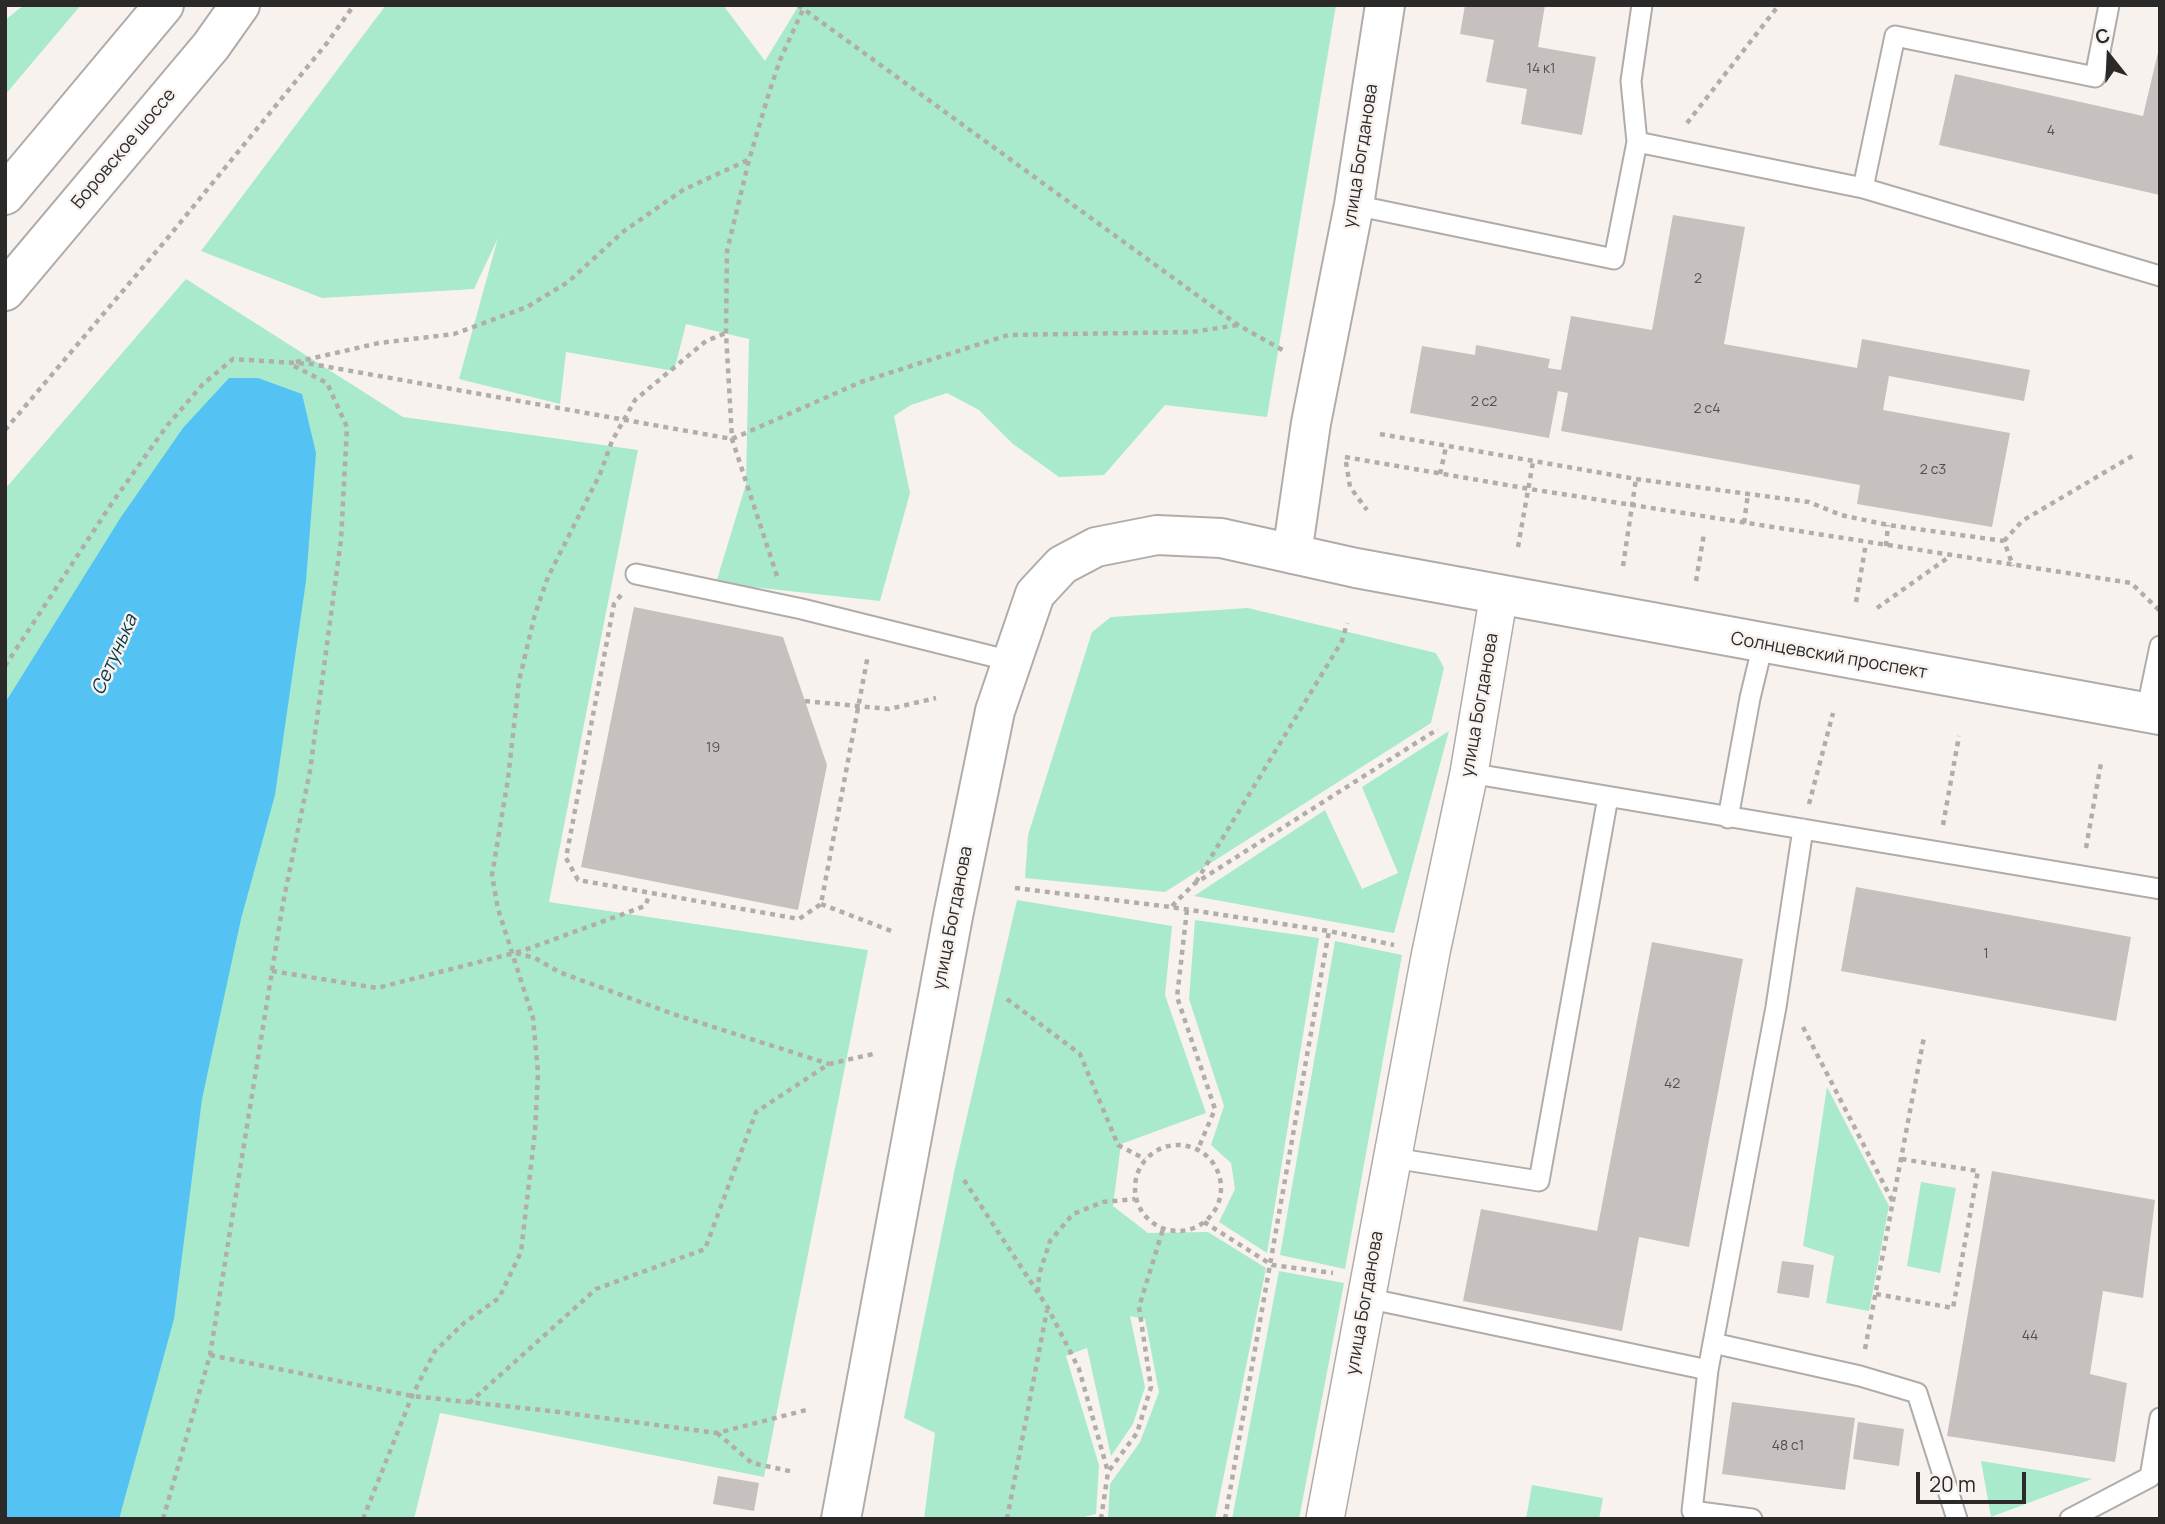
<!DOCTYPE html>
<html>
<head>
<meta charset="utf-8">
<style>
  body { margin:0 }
  #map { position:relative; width:2165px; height:1524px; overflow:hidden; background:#f8f2ef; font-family:Manrope,sans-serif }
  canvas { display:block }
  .frame { position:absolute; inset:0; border:7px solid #2c2a29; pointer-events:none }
  .north { position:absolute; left:2074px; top:21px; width:70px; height:70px; -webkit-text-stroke:5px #f8f2ef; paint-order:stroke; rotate:342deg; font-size:19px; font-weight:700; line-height:28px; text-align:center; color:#2c2a29 }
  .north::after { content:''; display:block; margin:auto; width:24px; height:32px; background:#2c2a29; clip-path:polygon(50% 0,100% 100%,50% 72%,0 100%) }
  .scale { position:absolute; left:1916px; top:1472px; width:110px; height:32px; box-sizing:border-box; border:4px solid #2c2a29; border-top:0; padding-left:9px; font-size:21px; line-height:24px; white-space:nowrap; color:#2c2a29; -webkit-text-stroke:5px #f8f2ef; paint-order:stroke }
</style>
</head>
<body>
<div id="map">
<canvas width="2165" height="1524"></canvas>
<div class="frame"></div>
<div class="north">С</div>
<div class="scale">20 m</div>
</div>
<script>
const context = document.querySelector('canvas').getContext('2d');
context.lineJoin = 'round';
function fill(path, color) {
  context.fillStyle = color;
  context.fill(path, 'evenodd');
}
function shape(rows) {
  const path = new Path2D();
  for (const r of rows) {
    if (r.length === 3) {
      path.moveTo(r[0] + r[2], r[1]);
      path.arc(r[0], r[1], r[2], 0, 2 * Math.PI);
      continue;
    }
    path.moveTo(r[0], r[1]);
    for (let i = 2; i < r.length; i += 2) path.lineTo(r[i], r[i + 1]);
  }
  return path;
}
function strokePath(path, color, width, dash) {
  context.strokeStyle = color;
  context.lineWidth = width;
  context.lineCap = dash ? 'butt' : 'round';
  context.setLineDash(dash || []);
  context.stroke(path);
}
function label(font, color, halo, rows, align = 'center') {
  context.font = font + ' Manrope,sans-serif';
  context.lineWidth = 5;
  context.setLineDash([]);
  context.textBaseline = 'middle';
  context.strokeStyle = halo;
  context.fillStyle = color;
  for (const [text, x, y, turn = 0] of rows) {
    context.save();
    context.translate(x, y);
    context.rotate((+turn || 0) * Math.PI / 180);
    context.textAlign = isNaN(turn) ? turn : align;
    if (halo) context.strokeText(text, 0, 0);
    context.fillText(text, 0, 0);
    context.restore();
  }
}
const green = shape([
  [24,5,81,5,5,95,5,20],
  [386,5,723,5,765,61,799,5,1336,5,1267,417,1165,405,1104,475,1059,477,1013,444,979,410,947,393,911,405,894,416,910,493,880,601,716,583,746,484,749,339,686,324,674,371,566,352,560,404,459,379,498,238,474,289,322,298,201,251],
  [186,279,403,417,638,450,549,902,868,950,764,1477,440,1413,414,1519,5,1519,5,489],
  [1248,608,1436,653,1444,668,1431,723,1165,892,1025,878,1028,835,1092,632,1111,617],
  [1449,731,1394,933,1194,896,1325,810,1362,889,1398,873,1362,787],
  [1017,900,1172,926,1165,995,1206,1113,1121,1144,1113,1206,1148,1233,1208,1232,1266,1268,1215,1519,1112,1519,1108,1517,1110,1484,1140,1442,1159,1392,1145,1319,1130,1316,1145,1387,1133,1424,1111,1456,1087,1348,1066,1356,1099,1465,1096,1514,1076,1519,924,1519,935,1433,904,1418,955,1168],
  [1195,920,1319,938,1267,1253,1219,1222,1235,1189,1231,1163,1211,1145,1224,1106,1189,999],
  [1335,941,1402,955,1345,1269,1280,1255],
  [1827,1087,1889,1206,1869,1311,1826,1303,1834,1256,1803,1246],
  [1921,1182,1956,1188,1940,1273,1907,1266],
  [1279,1271,1344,1283,1299,1519,1232,1519],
  [1981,1461,2092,1479,1991,1517],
  [1532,1485,1603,1498,1599,1519,1526,1519]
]);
const water = shape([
  [229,378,258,378,302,394,316,453,306,581,275,795,241,919,202,1099,174,1319,119,1519,5,1519,5,703,121,517,183,428]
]);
const building = shape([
  [1465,5,1545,5,1538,47,1596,57,1582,135,1521,124,1527,89,1486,82,1494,40,1460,34],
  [2159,48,2160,195,1939,145,1955,74,2143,116],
  [1673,215,1745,227,1724,344,1857,368,1862,339,2030,370,2024,401,1889,376,1883,410,2010,433,1992,527,1857,504,1860,485,1561,431,1568,393,1558,391,1549,438,1410,413,1422,346,1475,355,1476,345,1550,359,1548,368,1561,370,1571,316,1652,330],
  [634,607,783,637,827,765,798,910,581,867],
  [1856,887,2131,937,2116,1021,1841,971],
  [1652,942,1743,959,1689,1247,1639,1237,1622,1331,1463,1301,1481,1209,1597,1231],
  [1992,1171,2155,1200,2143,1298,2103,1291,2090,1374,2127,1383,2115,1462,1947,1436],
  [1782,1261,1814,1265,1809,1298,1777,1293],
  [1732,1402,1855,1418,1845,1490,1722,1474],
  [1858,1422,1904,1429,1899,1466,1853,1459],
  [718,1476,759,1483,754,1511,713,1504]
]);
const path = shape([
  [798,5,1238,325,1286,352],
  [1687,123,1779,5],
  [296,362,379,343,454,334,527,307,568,282,624,231,683,190,748,160],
  [5,430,166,240,327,43,354,5],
  [1380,434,1636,479,1809,502,1841,515,1888,525,2004,541,2013,566],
  [1345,457,1530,489,2131,583,2160,611],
  [1346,462,1350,487,1367,510],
  [1440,474,1446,447],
  [1744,523,1748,494],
  [2004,541,2022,521,2134,455],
  [1886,546,1888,525],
  [1518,547,1533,462],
  [1623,566,1636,479],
  [777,576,732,439,726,333,727,251,749,160,769,93,780,60,805,5],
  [1696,581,1704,534],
  [621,595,614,604,566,858,578,880,799,919,821,904,868,655],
  [1856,602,1866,543],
  [1877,608,1949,557],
  [5,666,112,503,166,427,203,384,233,359,312,364,732,439,861,382,1008,335,1192,332,1238,325],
  [805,701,889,709,936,698],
  [1809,804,1833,713],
  [1943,825,1959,736],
  [2086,848,2101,763],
  [1196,882,1342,641,1347,623],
  [1015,888,1171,907,1329,931,1394,945],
  [821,904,894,932],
  [1172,906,1194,884,1438,729],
  [1187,910,1177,997,1215,1109,1198,1149],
  [516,953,535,958,559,972,673,1014,829,1064],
  [272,971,377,988,522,951,645,906,650,894],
  [1007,999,1080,1054,1118,1145,1145,1159],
  [1803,1027,1893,1202],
  [1178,1188,43],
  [964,1180,1048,1308,1079,1369,1108,1472],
  [1204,1222,1272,1265,1333,1273],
  [1038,1292,1039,1275,1050,1241,1073,1214,1103,1202,1135,1199],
  [1876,1294,1953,1308,1978,1171,1901,1159],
  [1865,1349,1924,1037],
  [210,1355,412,1396,551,1411,717,1433,810,1409],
  [469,1403,596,1289,705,1249,756,1112,829,1064,873,1054],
  [717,1433,752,1463,794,1472],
  [163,1519,210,1355,283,903,310,771,341,540,347,427,327,383,292,365],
  [363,1519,412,1396,435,1351,464,1323,499,1298,521,1252,535,1131,538,1073,533,1018,498,909,492,875,508,779,519,681,535,614,548,577,600,474,612,441,635,400,706,341,726,333],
  [1007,1519,1047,1310],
  [1101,1519,1108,1472,1137,1433,1151,1387,1139,1307,1163,1229],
  [1225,1519,1329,931]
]);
const lane = shape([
  [2109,5,2095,77,1895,36,1863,188,2160,276],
  [1637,142,1863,188],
  [1354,205,1614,259,1637,142,1631,81,1642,5],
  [636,574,802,609,1011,661],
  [2146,713,2160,646],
  [1469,773,2160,889],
  [1728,818,1750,698,1763,644],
  [1393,1158,1539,1181,1608,797],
  [1366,1298,1708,1370,1692,1511,1752,1519],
  [1713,1343,1860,1376,1917,1393,1957,1519],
  [1708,1370,1776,1007,1803,829],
  [2070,1519,2150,1477,2160,1418]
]);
const street = shape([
  [1325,1519,1431,952,1469,773,1499,594]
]);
const secondary = shape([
  [1292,554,1311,423,1354,205,1385,5],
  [841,1519,953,916,995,711,1035,594,1062,565,1096,547,1157,535,1221,538,1356,568,2160,715]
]);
const primary = shape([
  [5,195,164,5],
  [5,291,211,46,240,5]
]);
const numberNames = [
  ["14 к1",1541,69],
  ["4",2051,131],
  ["2",1698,279],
  ["2 с2",1484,402],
  ["2 с4",1707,409],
  ["2 с3",1933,470],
  ["19",713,748],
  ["1",1986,954],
  ["42",1672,1084],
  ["44",2030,1336],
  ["48 с1",1788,1446]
];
const streetNames = [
  ["Боровское шоссе",124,149,-50],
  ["улица Богданова",1361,156,-81],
  ["Солнцевский проспект",1829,656,10],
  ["улица Богданова",1480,705,-80],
  ["улица Богданова",953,918,-79],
  ["улица Богданова",1365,1303,-80]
];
const waterNames = [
  ["Сетунька",115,655,-66]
];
fill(green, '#a8eacb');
fill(water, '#54c3f4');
fill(building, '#c6c0be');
strokePath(lane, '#b1aba9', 23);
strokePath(street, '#b1aba9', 40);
strokePath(secondary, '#b1aba9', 42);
strokePath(primary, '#b1aba9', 42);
strokePath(path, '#b1adaa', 4.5, [5, 5]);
strokePath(lane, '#fff', 19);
strokePath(street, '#fff', 37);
strokePath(secondary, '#fff', 38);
strokePath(primary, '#fff', 38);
label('14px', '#52504e', null, numberNames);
label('18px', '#2c2a29', '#f8f2ef', streetNames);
label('italic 19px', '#03374b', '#f8f2ef', waterNames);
</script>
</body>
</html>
